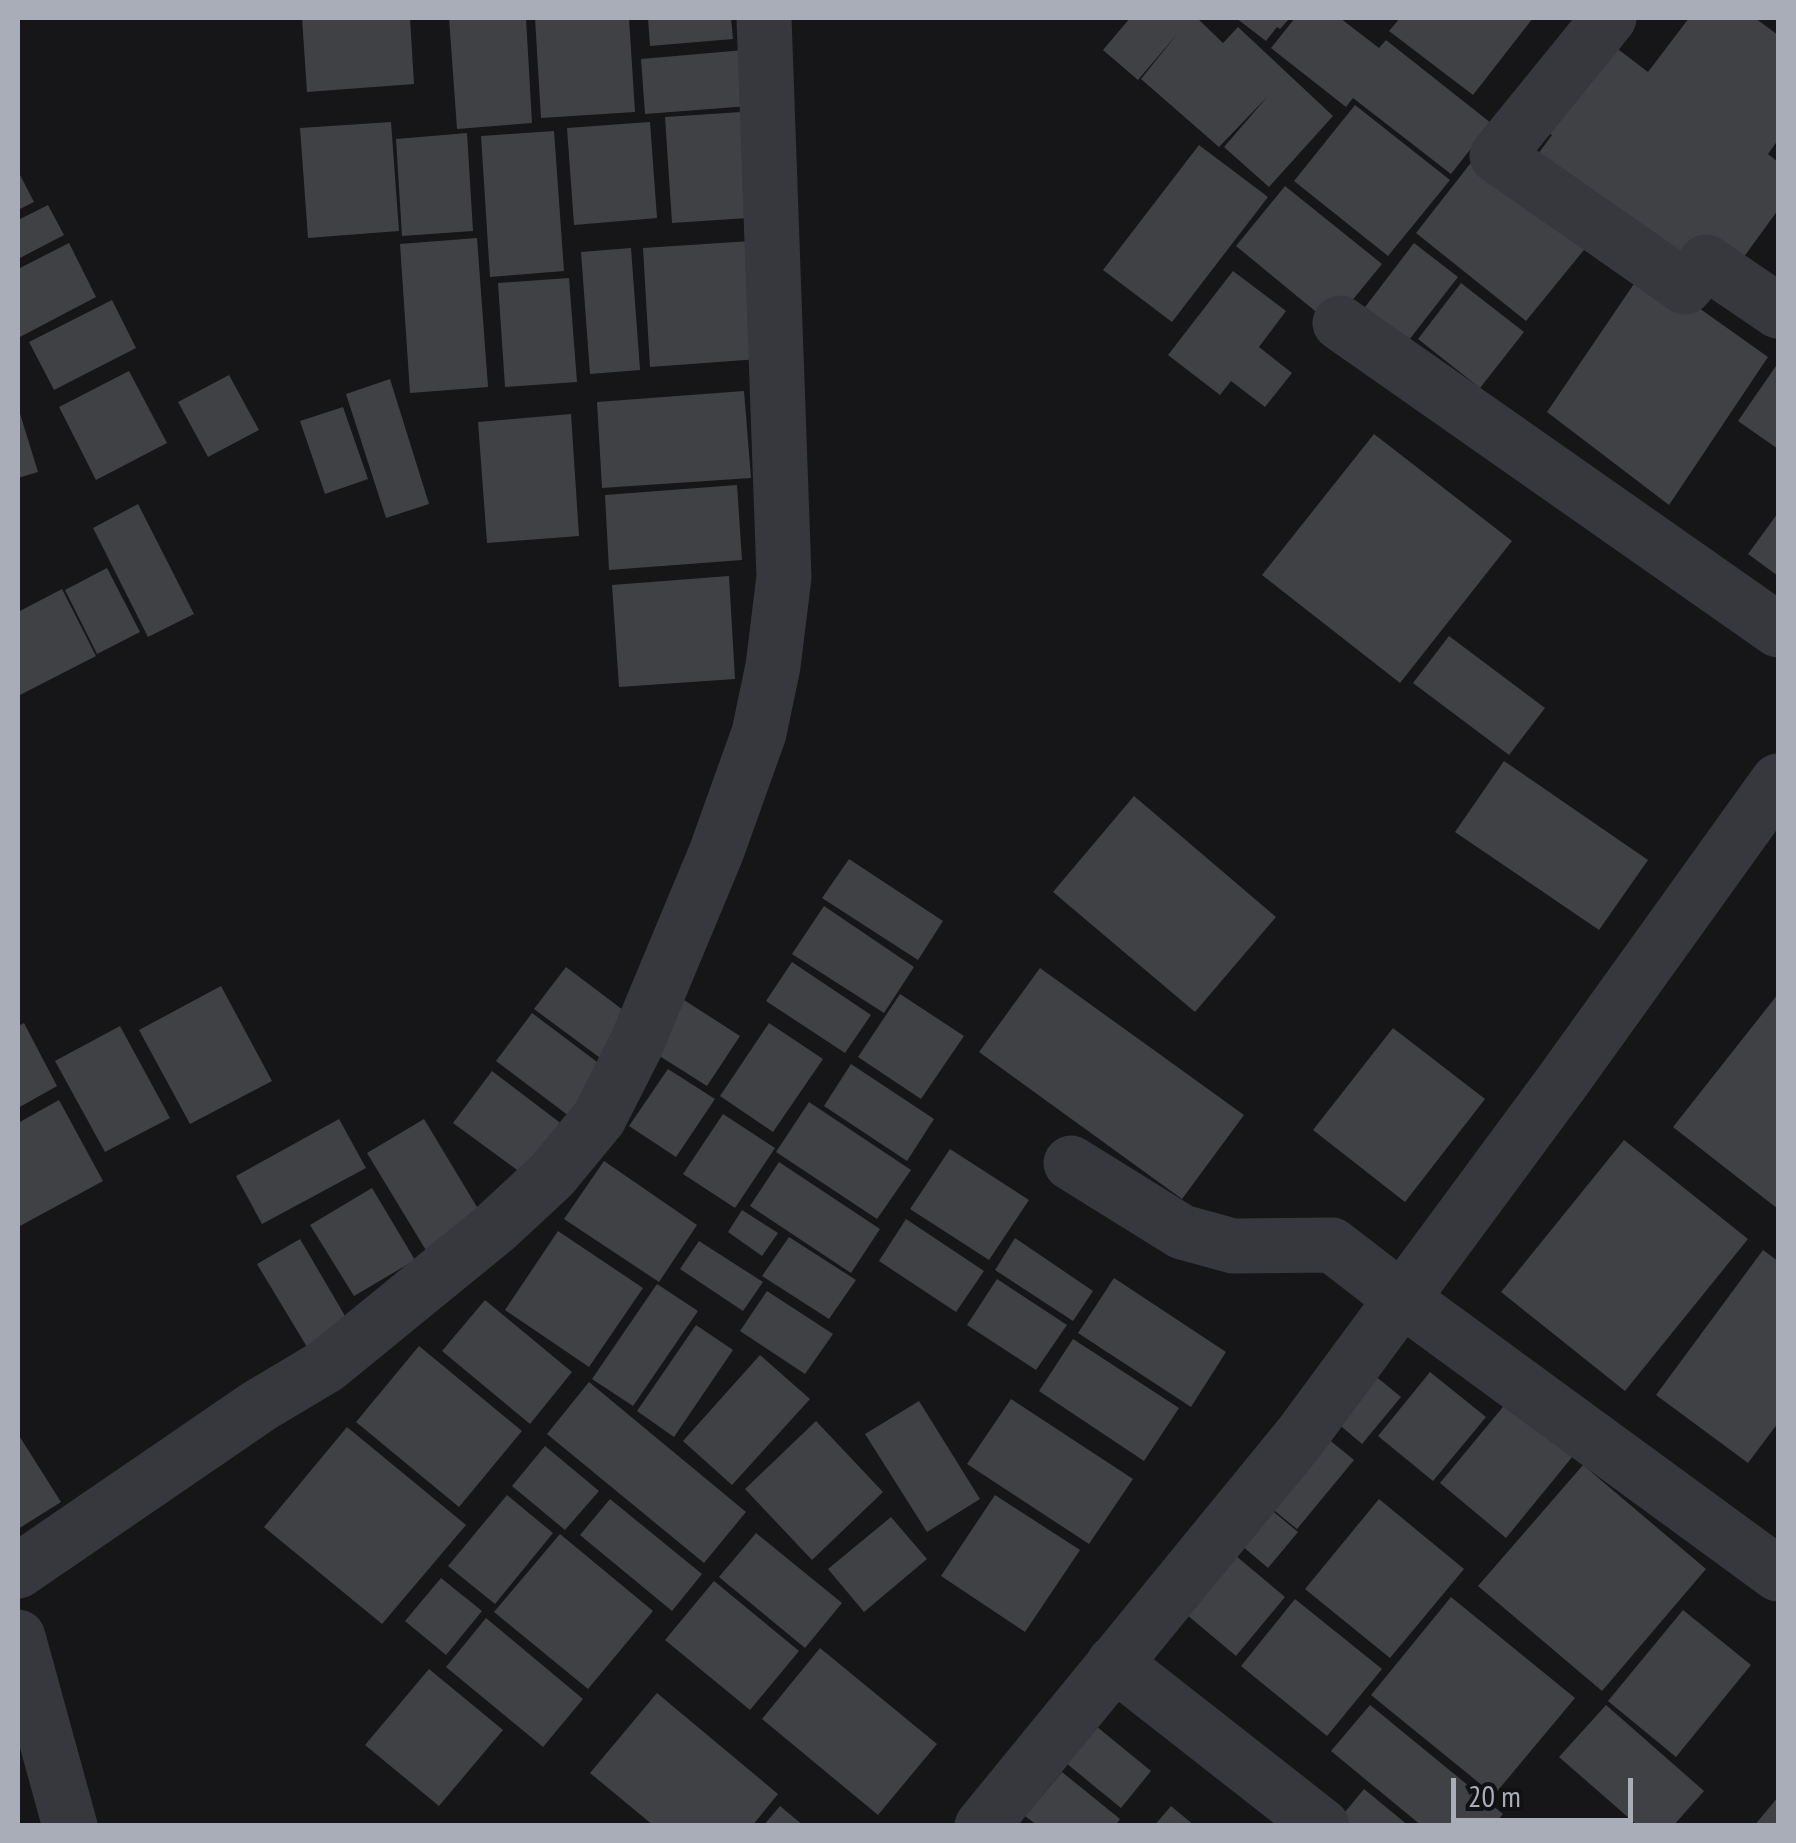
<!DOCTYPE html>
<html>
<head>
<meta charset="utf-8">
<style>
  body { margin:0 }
  #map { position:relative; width:1796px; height:1843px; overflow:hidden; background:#161618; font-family:"PT Sans Narrow",sans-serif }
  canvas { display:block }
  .frame { position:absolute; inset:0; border:20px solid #a8adb8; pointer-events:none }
  .scale { position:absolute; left:1451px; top:1778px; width:182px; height:45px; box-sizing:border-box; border:5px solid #a8adb8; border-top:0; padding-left:12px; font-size:30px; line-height:35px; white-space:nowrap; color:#a8adb8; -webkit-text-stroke:8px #111113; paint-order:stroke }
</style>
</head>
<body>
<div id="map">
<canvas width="1796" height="1843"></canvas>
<div class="frame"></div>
<div class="scale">20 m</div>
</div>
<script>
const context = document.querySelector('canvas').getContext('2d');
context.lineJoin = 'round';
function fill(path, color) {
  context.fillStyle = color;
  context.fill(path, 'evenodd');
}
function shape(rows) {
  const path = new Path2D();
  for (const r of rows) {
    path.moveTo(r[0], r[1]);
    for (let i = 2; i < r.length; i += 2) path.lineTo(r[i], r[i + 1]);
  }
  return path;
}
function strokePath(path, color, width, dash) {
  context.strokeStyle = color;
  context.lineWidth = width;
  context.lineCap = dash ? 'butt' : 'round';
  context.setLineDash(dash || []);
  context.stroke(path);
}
const building = shape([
  [302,18,410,18,414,84,307,92],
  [449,18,526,18,532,123,457,129],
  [535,18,629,18,635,112,541,118],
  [648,18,731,18,733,39,650,46],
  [1130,18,1197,18,1223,43,1238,27,1333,116,1269,187,1224,147,1268,96,1219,147,1141,79,1178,33,1138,80,1103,50],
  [1236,18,1290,18,1280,29,1277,27,1266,41],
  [1295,18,1340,18,1379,48,1386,40,1491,123,1451,174,1353,98,1346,107,1271,48],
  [1400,18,1533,18,1473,95,1389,31],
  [1689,18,1755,18,1778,35,1778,140,1768,154,1778,162,1778,210,1738,265,1686,276,1535,158,1552,135,1537,124,1602,37,1648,72],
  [744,50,749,106,645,114,641,59],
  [1355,105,1450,180,1388,256,1294,181],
  [741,112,748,218,672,223,665,117],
  [391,122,399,231,308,238,300,128],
  [650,122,657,218,574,225,567,128],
  [554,131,564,271,490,277,481,136],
  [467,133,473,231,402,236,396,139],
  [1199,145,1268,197,1172,322,1103,270],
  [1477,155,1588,245,1526,321,1416,233],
  [18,171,34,202,18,210],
  [1285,186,1382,264,1332,325,1236,246],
  [48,205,64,235,18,259,18,220],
  [477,238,488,387,410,393,400,244],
  [751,241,759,359,650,367,643,248],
  [69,243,96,297,18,338,18,269],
  [1414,243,1458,277,1402,349,1359,315],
  [631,248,640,370,590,374,581,252],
  [1644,269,1768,357,1669,505,1547,412],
  [1233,271,1286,311,1259,347,1292,373,1265,407,1231,381,1220,395,1168,355],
  [569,278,577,382,505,387,498,283],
  [1461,283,1524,332,1480,388,1418,339],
  [112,300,136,348,54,390,29,342],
  [1778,363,1778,449,1738,421],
  [129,371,167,443,96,480,59,407],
  [229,375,259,430,208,457,178,402],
  [390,379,429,504,386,518,346,394],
  [744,391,751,478,602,488,597,402],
  [18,407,38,472,18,478],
  [343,407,368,479,325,494,300,421],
  [571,414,579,536,487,543,478,422],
  [1374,434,1512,541,1400,683,1262,575],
  [737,485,742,560,609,570,605,495],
  [138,504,194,614,148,637,93,528],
  [1778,513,1778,576,1748,554],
  [107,568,140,632,97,654,65,590],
  [729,576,735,679,619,687,612,585],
  [62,589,96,656,18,696,18,612],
  [1449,636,1545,708,1509,755,1413,683],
  [1504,761,1648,860,1599,930,1455,832],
  [1134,796,1276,917,1195,1012,1053,892],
  [849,859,943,921,918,960,822,898],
  [824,906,914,967,884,1013,792,954],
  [792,962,871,1015,845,1053,766,1001],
  [566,967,639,1022,607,1063,534,1009],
  [1040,968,1244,1115,1182,1199,979,1052],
  [221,986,272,1081,190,1124,139,1030],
  [900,994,964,1036,921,1099,858,1057],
  [1778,994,1778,1209,1673,1127],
  [684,1000,740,1036,707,1086,650,1050],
  [532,1013,613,1074,577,1122,496,1061],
  [24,1023,57,1086,18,1108,18,1026],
  [769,1023,823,1059,773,1132,720,1096],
  [120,1026,170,1118,105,1152,55,1061],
  [1393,1028,1485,1099,1405,1202,1313,1130],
  [851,1064,934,1119,907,1161,824,1106],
  [668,1069,715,1099,676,1157,629,1126],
  [492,1071,563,1125,524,1175,453,1123],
  [59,1100,103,1181,18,1227,18,1123],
  [809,1102,911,1170,877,1219,776,1152],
  [723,1114,775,1148,735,1208,683,1174],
  [339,1119,366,1168,262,1224,236,1176],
  [424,1119,483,1217,427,1252,367,1153],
  [1624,1140,1748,1239,1625,1391,1501,1292],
  [950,1149,1029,1200,989,1260,910,1209],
  [604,1161,697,1225,659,1282,564,1219],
  [779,1162,880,1229,851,1273,750,1206],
  [372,1188,415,1260,354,1296,310,1225],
  [742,1210,778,1233,762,1256,728,1232],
  [906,1219,984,1271,956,1312,879,1261],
  [558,1231,643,1288,589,1367,505,1310],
  [789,1237,856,1280,829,1319,762,1276],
  [1015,1238,1093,1291,1073,1321,995,1270],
  [300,1239,355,1333,313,1357,257,1264],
  [699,1241,763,1282,743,1311,680,1269],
  [1763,1250,1778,1261,1778,1423,1748,1463,1656,1395],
  [1114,1278,1226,1352,1191,1407,1078,1333],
  [997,1279,1067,1325,1036,1370,967,1325],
  [657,1284,698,1311,633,1406,592,1379],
  [767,1291,833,1334,805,1374,740,1331],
  [485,1300,572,1372,530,1424,442,1351],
  [696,1325,733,1350,674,1437,637,1411],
  [1073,1339,1179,1408,1144,1461,1039,1391],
  [419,1346,522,1431,459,1507,356,1422],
  [760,1355,810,1399,732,1485,683,1441],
  [1368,1370,1401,1397,1362,1444,1329,1416],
  [1430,1372,1486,1417,1433,1481,1378,1436],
  [589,1382,746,1512,704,1563,547,1434],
  [1011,1399,1133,1479,1089,1544,967,1464],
  [919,1401,980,1499,927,1532,865,1434],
  [1507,1402,1573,1456,1506,1538,1440,1483],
  [816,1421,883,1492,812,1560,745,1489],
  [347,1427,466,1525,382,1624,264,1527],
  [1316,1429,1354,1460,1297,1529,1259,1498],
  [18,1434,61,1502,18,1529],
  [545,1446,599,1491,565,1530,512,1486],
  [1583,1465,1706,1569,1602,1691,1478,1586],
  [507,1495,553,1533,495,1604,448,1566],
  [995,1495,1080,1550,1025,1632,941,1576],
  [610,1499,702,1574,672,1611,580,1535],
  [1379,1499,1464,1569,1390,1658,1305,1589],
  [1263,1503,1298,1532,1268,1568,1234,1539],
  [891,1517,927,1559,864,1612,828,1569],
  [756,1533,842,1603,805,1648,719,1577],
  [560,1534,653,1611,588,1689,494,1612],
  [1229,1550,1285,1597,1236,1656,1180,1609],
  [441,1578,482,1611,446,1655,405,1621],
  [714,1581,799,1651,750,1710,665,1640],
  [1451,1597,1575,1698,1494,1795,1371,1695],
  [1295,1599,1382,1669,1327,1736,1241,1666],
  [1683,1610,1751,1665,1676,1757,1608,1701],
  [486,1618,583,1699,543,1747,446,1667],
  [820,1648,937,1744,878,1815,762,1719],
  [429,1669,503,1730,439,1806,365,1745],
  [657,1693,778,1794,752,1826,654,1826,590,1773],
  [1370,1705,1503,1814,1493,1826,1422,1826,1331,1751],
  [1606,1705,1704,1791,1673,1826,1638,1826,1559,1757],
  [1096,1726,1151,1771,1121,1808,1066,1763],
  [1062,1772,1120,1819,1115,1826,1038,1826,1025,1816],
  [1364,1789,1409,1826,1339,1826,1336,1823],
  [1778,1797,1778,1826,1754,1826],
  [780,1806,804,1826,763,1826],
  [1171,1806,1195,1826,1154,1826]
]);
const minor = shape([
  [1609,18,1497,156,1685,287,1706,262,1778,311],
  [1340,323,1778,630],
  [1071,1163,1182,1232,1233,1246,1332,1245,1402,1299,1778,1574],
  [18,1571,259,1406,326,1366,495,1228,552,1175,599,1118,636,1045,716,853,759,733,773,666,784,577,764,18],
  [18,1637,70,1826],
  [1114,1663,1322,1826],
  [982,1826,1300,1437,1562,1082,1778,781]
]);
fill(building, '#404145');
strokePath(minor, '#37383d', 55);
</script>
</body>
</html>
